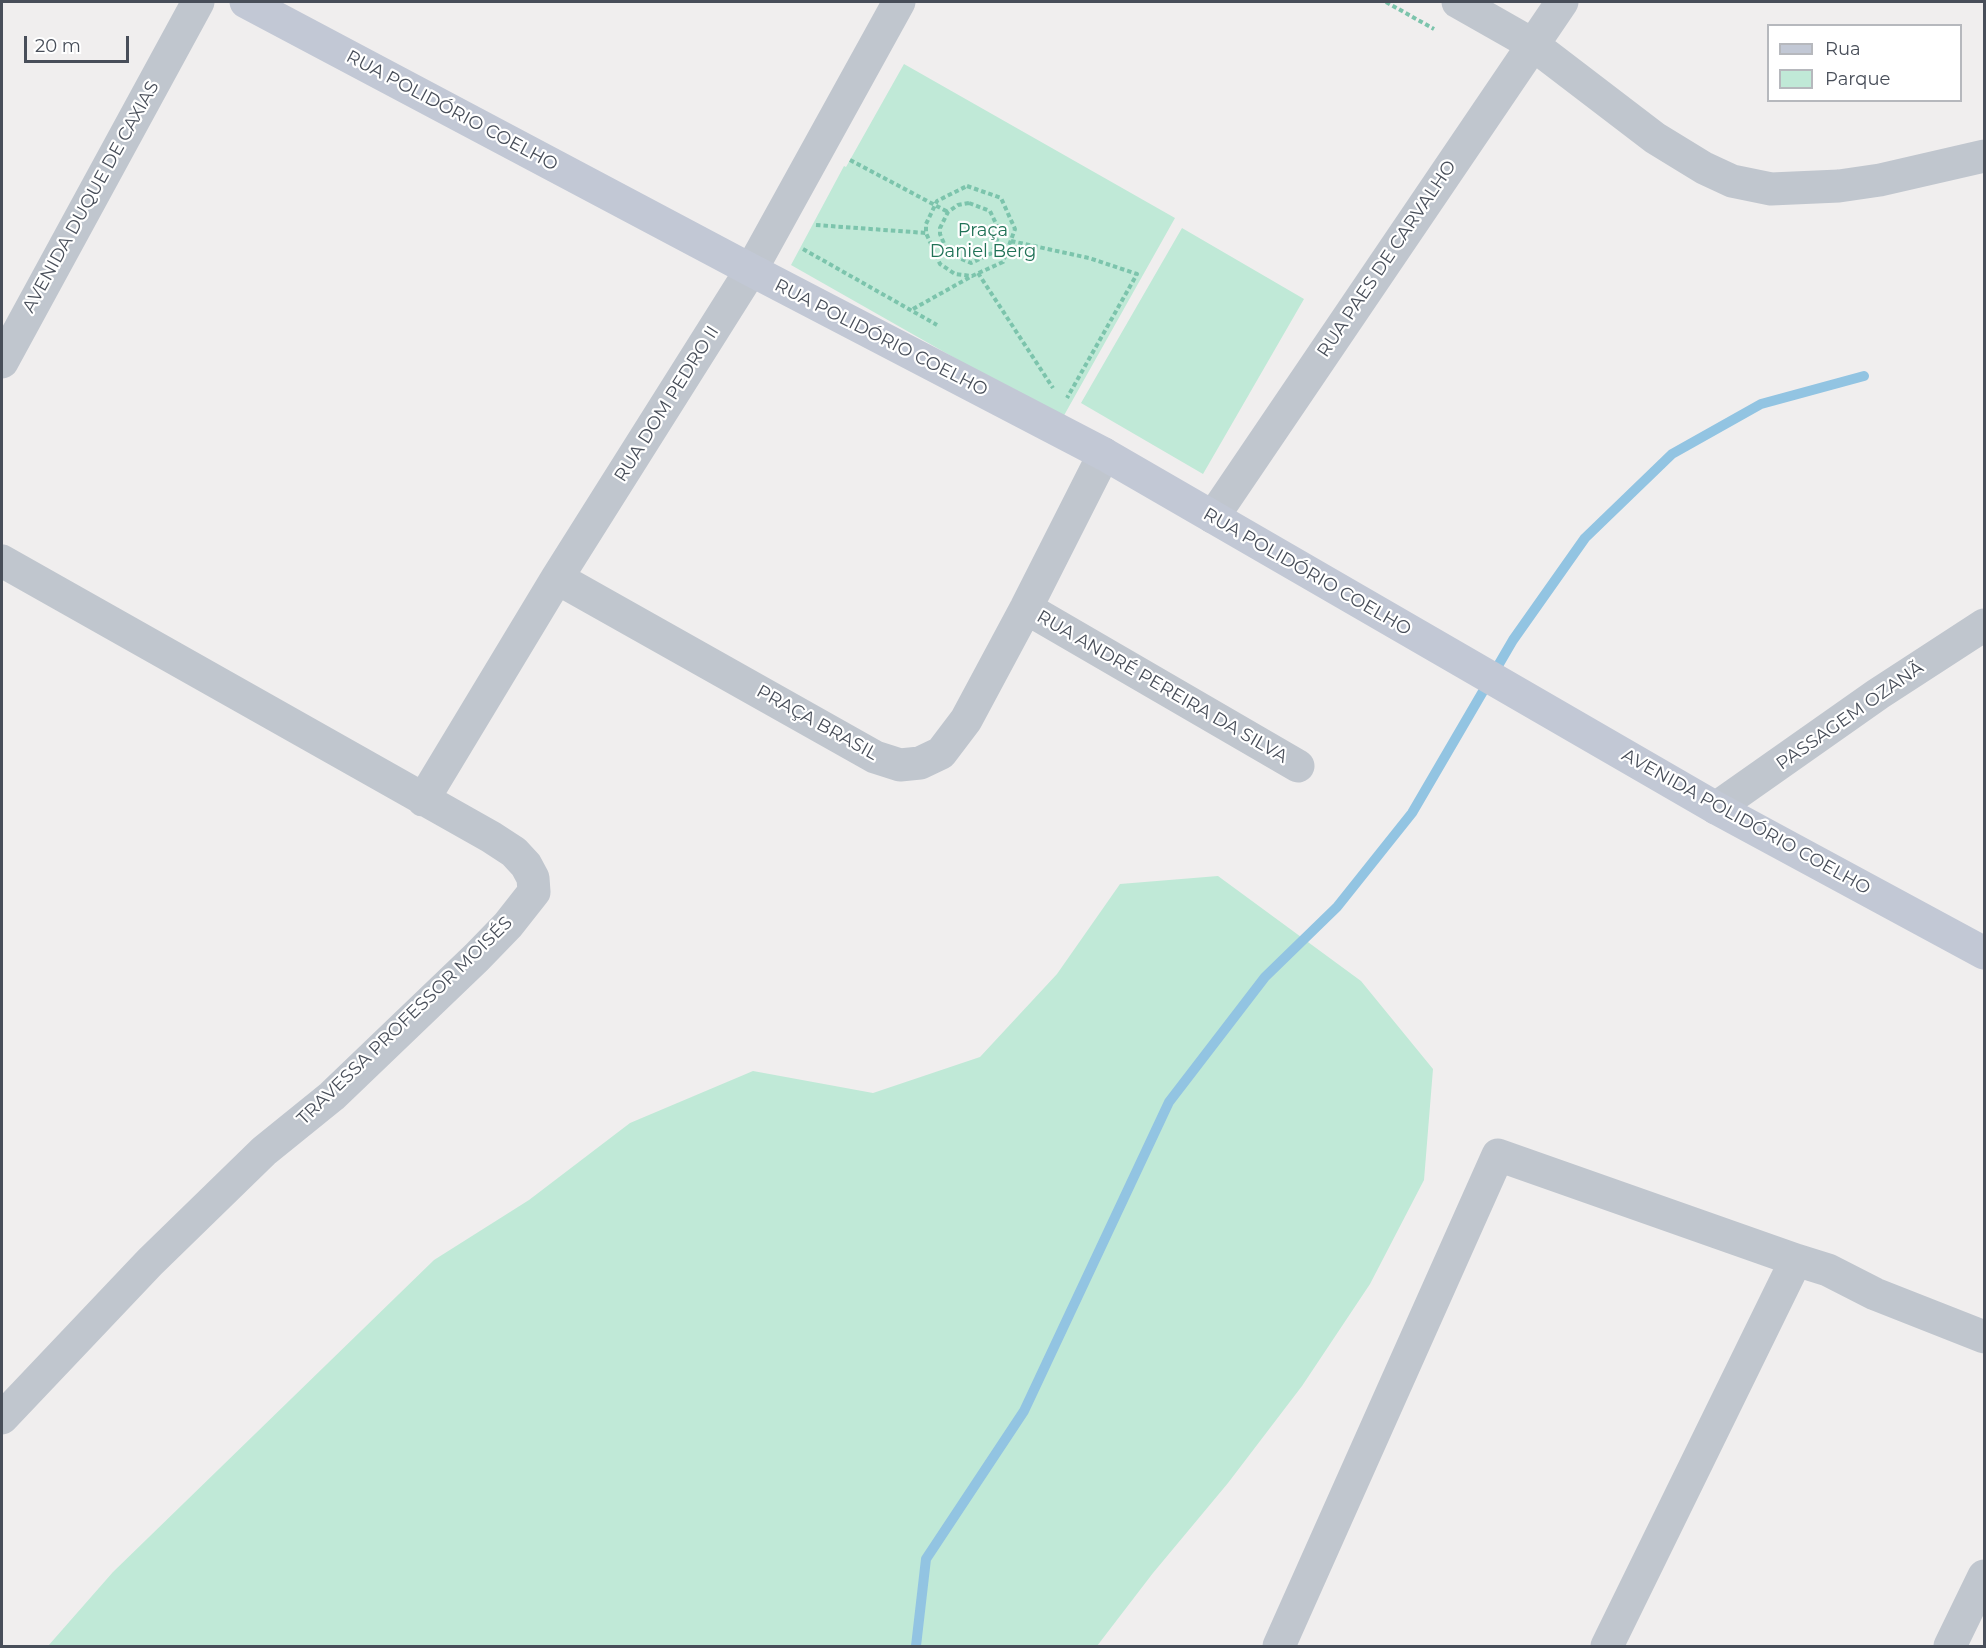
<!DOCTYPE html>
<html>
<head>
<meta charset="utf-8">
<style>
  body { margin:0 }
  #map { position:relative; width:1986px; height:1648px; overflow:hidden; background:#f0eeee; font-family:Montserrat,sans-serif }
  canvas { display:block }
  .frame { position:absolute; inset:0; border:3px solid #484e59; pointer-events:none }
  .legend { position:absolute; left:1767px; top:24px; width:195px; height:78px; box-sizing:border-box; background:#fff; border:2px solid #b6b8bd; margin:0; padding:8px 10px; list-style:none; font-size:18px; color:#484e59 }
  .legend li { display:flex; align-items:center; gap:12px; height:30px }
  .legend b { width:30px; border:2px solid #b6b8bd }
  .scale { position:absolute; left:24px; top:36px; width:105px; height:27px; box-sizing:border-box; border:3px solid #484e59; border-top:0; padding-left:8px; font-size:18px; line-height:21px; white-space:nowrap; color:#484e59; -webkit-text-stroke:4px #fff; paint-order:stroke }
</style>
</head>
<body>
<div id="map">
<canvas width="1986" height="1648"></canvas>
<div class="frame"></div>
<ul class="legend">
<li><b style="height:8px;background:#c2c8d5"></b>Rua</li>
<li><b style="height:16px;background:#c0e9d7"></b>Parque</li>
</ul>
<div class="scale">20 m</div>
</div>
<script>
const context = document.querySelector('canvas').getContext('2d');
context.lineJoin = 'round';
function fill(path, color) {
  context.fillStyle = color;
  context.fill(path, 'evenodd');
}
function shape(rows) {
  const path = new Path2D();
  for (const r of rows) {
    path.moveTo(r[0], r[1]);
    for (let i = 2; i < r.length; i += 2) path.lineTo(r[i], r[i + 1]);
  }
  return path;
}
function strokePath(path, color, width, dash) {
  context.strokeStyle = color;
  context.lineWidth = width;
  context.lineCap = dash ? 'butt' : 'round';
  context.setLineDash(dash || []);
  context.stroke(path);
}
function label(font, color, halo, rows, align = 'center') {
  context.font = font + ' Montserrat,sans-serif';
  context.lineWidth = 4.5;
  context.setLineDash([]);
  context.textBaseline = 'middle';
  context.strokeStyle = halo;
  context.fillStyle = color;
  for (const [text, x, y, turn = 0] of rows) {
    context.save();
    context.translate(x, y);
    context.rotate((+turn || 0) * Math.PI / 180);
    context.textAlign = isNaN(turn) ? turn : align;
    if (halo) context.strokeText(text, 0, 0);
    context.fillText(text, 0, 0);
    context.restore();
  }
}
const green = shape([
  [904,64,1175,218,1062,419,791,265,844,166,846,167],
  [1182,228,1304,299,1203,474,1081,403],
  [1218,876,1361,981,1433,1069,1424,1180,1370,1284,1302,1386,1228,1483,1153,1573,1097,1646,48,1646,113,1572,434,1260,529,1200,630,1123,753,1071,873,1093,980,1057,1057,974,1120,884]
]);
const stream = shape([
  [916,1646,926,1559,1024,1411,1169,1102,1265,977,1337,907,1412,813,1513,640,1585,538,1672,454,1761,404,1864,376]
]);
const path = shape([
  [1386,2,1434,29],
  [850,160,948,212],
  [967,186,1001,198,1015,229,1003,262,972,276,955,274,940,264,926,233,926,224,937,201,967,186],
  [969,203,990,211,1000,232,992,253,971,263,948,253,940,234,940,228,948,212,958,205,969,203],
  [816,225,926,233],
  [1011,241,1089,258,1137,274,1067,398],
  [803,249,937,325],
  [978,273,1053,388],
  [913,309,972,276]
]);
const street = shape([
  [1458,2,1532,44,1655,138,1704,168,1732,181,1771,189,1839,186,1880,180,1984,156],
  [2,362,198,2],
  [1213,517,1562,2],
  [2,561,491,837,514,852,526,865,533,878,534,892,508,925,477,957,332,1096,264,1151,150,1262,2,1418],
  [557,578,875,757,900,765,920,763,941,753,966,720,1026,608,1104,454],
  [1026,608,1298,766],
  [423,800,557,578,751,270,899,2],
  [1716,808,1878,694,1984,625],
  [1279,1646,1498,1155,1796,1260],
  [1607,1646,1796,1260,1828,1270,1875,1294,1984,1337],
  [1950,1646,1984,1576]
]);
const secondary = shape([
  [246,2,751,270,1104,454,1716,808,1984,953]
]);
const streetNames = [
  ["RUA POLIDÓRIO COELHO",452,111,28],
  ["AVENIDA DUQUE DE CAXIAS",91,197,-61],
  ["RUA PAES DE CARVALHO",1387,259,-56],
  ["RUA POLIDÓRIO COELHO",881,338,27],
  ["RUA DOM PEDRO II",667,404,-58],
  ["RUA POLIDÓRIO COELHO",1307,572,30],
  ["RUA ANDRÉ PEREIRA DA SILVA",1162,687,30],
  ["PASSAGEM OZANÃ",1850,716,-35],
  ["PRAÇA BRASIL",817,723,29],
  ["AVENIDA POLIDÓRIO COELHO",1746,822,29],
  ["TRAVESSA PROFESSOR MOISÉS",405,1021,-44]
];
const parkNames = [
  ["Praça",983,231],
  ["Daniel Berg",983,252]
];
fill(green, '#c0e9d7');
strokePath(stream, '#92c4e2', 10);
strokePath(path, '#7cc4ac', 4, [4.5, 3]);
strokePath(street, '#c0c6ce', 33);
strokePath(secondary, '#c2c8d5', 33);
label('18px', '#484e59', '#fff', streetNames);
label('18px', '#217257', '#fff', parkNames);
</script>
</body>
</html>
